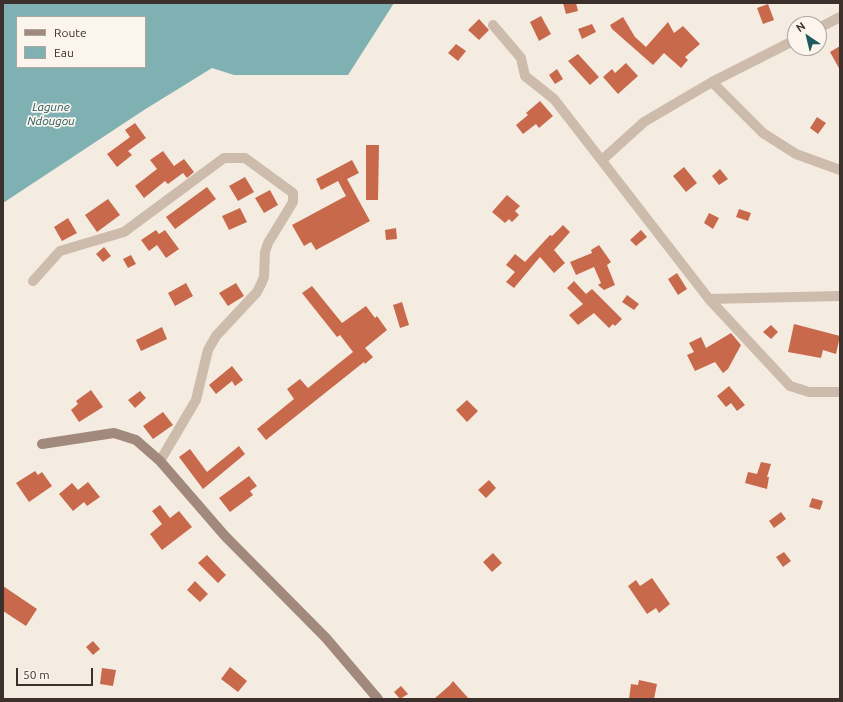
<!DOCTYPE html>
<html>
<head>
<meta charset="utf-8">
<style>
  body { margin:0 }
  #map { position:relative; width:843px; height:702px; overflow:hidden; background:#f4ebe1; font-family:Ubuntu,sans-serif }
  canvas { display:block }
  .frame { position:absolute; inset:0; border:4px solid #3b302b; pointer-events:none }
  .legend { position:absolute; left:16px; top:16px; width:130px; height:52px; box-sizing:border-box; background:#fbf5ee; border:1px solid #aea6a0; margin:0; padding:5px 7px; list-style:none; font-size:12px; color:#3b302b }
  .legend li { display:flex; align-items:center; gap:8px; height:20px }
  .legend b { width:20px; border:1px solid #aea6a0 }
  .north { position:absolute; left:787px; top:16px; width:40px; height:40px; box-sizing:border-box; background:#fbf5ee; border:1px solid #aea6a0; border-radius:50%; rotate:325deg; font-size:11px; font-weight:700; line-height:16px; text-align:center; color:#3b302b }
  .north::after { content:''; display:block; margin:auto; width:14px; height:18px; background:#1f5a5e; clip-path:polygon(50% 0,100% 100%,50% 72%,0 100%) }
  .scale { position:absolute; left:16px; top:668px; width:77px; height:18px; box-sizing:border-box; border:2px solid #3b302b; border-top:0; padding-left:5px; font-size:12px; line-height:14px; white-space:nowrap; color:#3b302b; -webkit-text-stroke:3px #fbf5ee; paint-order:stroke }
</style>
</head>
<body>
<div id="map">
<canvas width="843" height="702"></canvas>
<div class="frame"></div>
<ul class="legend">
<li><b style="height:5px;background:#a18a7d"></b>Route</li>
<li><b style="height:11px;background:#7fb0b2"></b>Eau</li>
</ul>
<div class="north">N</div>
<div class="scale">50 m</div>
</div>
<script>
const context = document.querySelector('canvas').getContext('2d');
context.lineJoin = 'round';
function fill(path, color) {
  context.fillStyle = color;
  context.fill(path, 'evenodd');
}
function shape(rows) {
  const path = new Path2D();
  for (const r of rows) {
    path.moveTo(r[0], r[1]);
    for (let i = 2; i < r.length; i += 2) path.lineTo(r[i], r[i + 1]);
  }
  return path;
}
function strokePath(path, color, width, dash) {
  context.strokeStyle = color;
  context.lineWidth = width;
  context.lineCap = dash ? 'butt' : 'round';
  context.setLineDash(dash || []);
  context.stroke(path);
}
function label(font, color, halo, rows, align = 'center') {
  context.font = font + ' Ubuntu,sans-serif';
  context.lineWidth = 3.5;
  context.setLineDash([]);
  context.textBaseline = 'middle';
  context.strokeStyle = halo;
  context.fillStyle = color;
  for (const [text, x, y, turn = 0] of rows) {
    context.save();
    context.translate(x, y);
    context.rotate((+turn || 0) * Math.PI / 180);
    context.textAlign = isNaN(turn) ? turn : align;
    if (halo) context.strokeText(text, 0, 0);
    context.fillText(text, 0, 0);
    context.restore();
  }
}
const water = shape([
  [3,3,394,3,348,75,234,75,212,68,144,110,3,203],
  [17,17,145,17,145,67,17,67]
]);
const building = shape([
  [563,3,576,3,578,11,566,14],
  [768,4,774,20,763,24,757,8],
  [541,16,551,34,539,41,530,22],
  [623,17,635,37,646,47,668,22,674,33,683,26,700,44,685,57,688,60,681,68,664,53,653,65,612,29,610,25],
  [479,19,489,30,479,40,468,30],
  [592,24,596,32,582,39,578,29],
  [456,44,466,51,458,61,448,53],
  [840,46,840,70,830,52],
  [578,54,599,77,590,85,568,61],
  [626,63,638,76,618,94,603,77,612,69,615,73],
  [557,69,563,79,555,84,549,75],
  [540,101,553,116,539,128,536,124,523,134,516,125,528,115,526,113],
  [817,117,826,123,818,134,810,128],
  [135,123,146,138,128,151,132,155,117,167,107,154,130,137,125,130],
  [366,145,379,145,378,200,366,200],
  [163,151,174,166,184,159,194,172,187,178,183,173,168,184,165,181,144,198,135,186,157,169,150,160],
  [352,160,359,173,347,179,370,221,316,250,311,242,304,246,292,225,346,196,338,181,321,190,316,179],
  [684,167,697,183,686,192,673,176],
  [720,169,728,179,719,185,712,176],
  [245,177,254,192,238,201,229,186],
  [207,187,216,199,175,229,166,217],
  [270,190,278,205,264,213,255,198],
  [507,195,520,206,515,211,519,215,512,222,509,219,505,223,492,212],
  [108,199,120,215,97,232,85,215],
  [240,208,247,222,229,230,222,216],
  [739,209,751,213,748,221,736,217],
  [709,213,719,218,713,229,704,223],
  [68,218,77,233,62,241,54,227],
  [563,225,570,232,554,250,565,263,554,273,540,257,514,288,506,282,515,272,506,265,515,254,525,262,550,235,552,236],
  [396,228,397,239,386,240,385,230],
  [156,230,159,234,165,230,179,249,166,258,157,245,149,251,141,240],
  [641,230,647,237,636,246,630,240],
  [599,245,611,262,607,265,615,285,604,290,598,285,601,283,594,267,576,275,570,262,592,253,591,250],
  [104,247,111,256,103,262,96,254],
  [131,255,136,264,128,268,123,259],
  [677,273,687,289,678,295,668,279],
  [574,281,586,294,592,289,622,319,615,326,613,324,609,328,594,313,578,325,569,315,583,304,567,288],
  [186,283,193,296,175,306,168,293],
  [236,283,244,296,228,306,219,293],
  [312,286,342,323,366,306,375,318,377,316,387,330,365,348,373,357,365,364,364,362,266,440,257,429,294,399,287,389,300,379,308,388,353,352,340,335,337,337,302,293],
  [627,295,639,304,634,310,622,302],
  [402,302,409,325,400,328,393,305],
  [794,324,840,336,836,354,823,350,821,358,788,352],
  [771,325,778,332,771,339,763,332],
  [162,327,167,339,141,351,136,340],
  [731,333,741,345,728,369,723,373,715,362,695,371,687,355,694,352,689,343,701,337,706,348],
  [232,366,243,380,235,386,232,381,216,394,209,385],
  [729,386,745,405,737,411,731,403,726,407,717,396],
  [91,390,103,407,79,422,71,410,78,404,76,401],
  [140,391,146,398,135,408,128,400],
  [467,400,478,411,467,422,456,410],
  [163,412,173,425,153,439,143,426],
  [239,446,245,454,203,489,179,457,190,449,207,472],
  [761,462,771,464,767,477,769,477,767,489,745,483,748,472,757,474],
  [35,471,38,475,42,472,52,486,29,502,16,483],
  [249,476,257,486,250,491,253,495,230,512,219,498],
  [489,480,496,488,486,498,478,490],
  [88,482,100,497,87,506,84,502,73,511,59,494,72,483,78,490],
  [812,498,823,501,820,510,809,507],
  [160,505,170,518,179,511,192,527,162,550,150,534,162,524,152,511],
  [781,512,786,519,774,528,769,521],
  [784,552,791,561,783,567,776,557],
  [493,553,502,563,492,572,483,562],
  [207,555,226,575,218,583,198,563],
  [652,578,670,604,659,613,656,608,647,614,628,586,636,580,640,586],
  [195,581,208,594,200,602,187,590],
  [3,586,37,609,26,626,3,611],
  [93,641,100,649,93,655,86,647],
  [230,667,247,681,238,692,221,679],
  [102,668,116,670,113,686,100,684],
  [639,680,657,684,654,699,629,699,631,684,638,685],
  [453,681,469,699,434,699,450,685],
  [401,686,408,694,400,699,394,692]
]);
const street = shape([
  [493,25,521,58,525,76,554,99,709,299,790,386,809,392,840,392],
  [819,28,840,17],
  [712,82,763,133,796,154,840,170],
  [602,160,644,122,712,82,795,40],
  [33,281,60,251,124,232,224,158,245,158,293,193,293,202,268,243,265,252,264,277,261,284,257,292,216,336,208,350,196,400,160,461],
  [709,299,840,296]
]);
const secondary = shape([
  [42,444,114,433,136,440,160,461,225,536,326,638,378,699]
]);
const waterNames = [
  ["Lagune",51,107],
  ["Ndougou",51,121]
];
fill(water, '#7fb0b2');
fill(building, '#c8694b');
strokePath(street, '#cdbbac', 10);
strokePath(secondary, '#a18a7d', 10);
label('italic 12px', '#1f5a5e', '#fbf5ee', waterNames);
</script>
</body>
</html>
